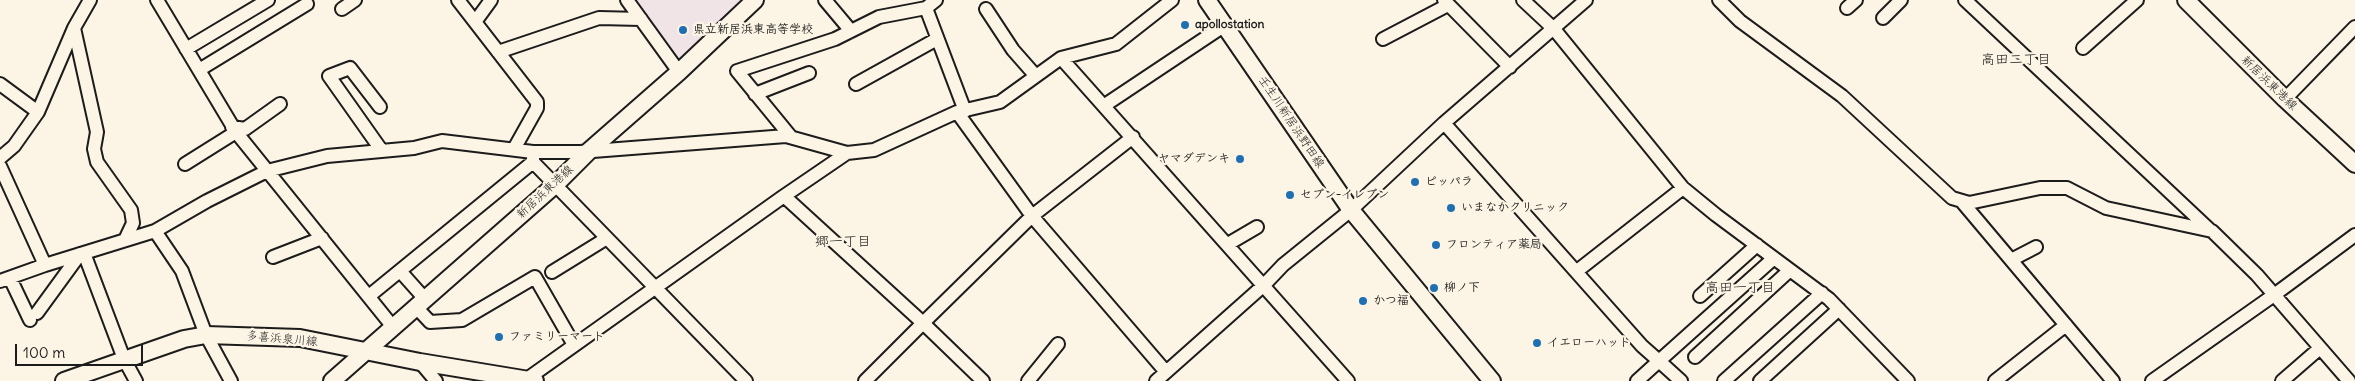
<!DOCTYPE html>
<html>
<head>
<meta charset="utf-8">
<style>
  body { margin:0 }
  #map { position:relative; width:2355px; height:381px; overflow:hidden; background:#fcf5e5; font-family:Delius,sans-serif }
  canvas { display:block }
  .scale { position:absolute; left:15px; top:344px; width:128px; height:22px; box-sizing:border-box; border:2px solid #1c1c1c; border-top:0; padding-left:6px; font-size:15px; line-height:18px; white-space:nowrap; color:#1c1c1c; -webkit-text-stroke:4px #fcf5e5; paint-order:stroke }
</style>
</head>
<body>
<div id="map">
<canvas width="2355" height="381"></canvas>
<div class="scale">100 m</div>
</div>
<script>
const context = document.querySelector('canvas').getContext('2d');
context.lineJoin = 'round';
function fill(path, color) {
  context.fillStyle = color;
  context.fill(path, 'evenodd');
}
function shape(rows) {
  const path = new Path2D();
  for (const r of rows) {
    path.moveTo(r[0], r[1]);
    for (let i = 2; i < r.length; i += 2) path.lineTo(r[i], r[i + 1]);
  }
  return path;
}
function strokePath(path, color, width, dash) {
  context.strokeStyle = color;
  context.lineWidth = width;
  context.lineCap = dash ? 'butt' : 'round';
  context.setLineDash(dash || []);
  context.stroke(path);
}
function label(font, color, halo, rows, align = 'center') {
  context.font = font + ' Delius,"Klee One",sans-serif';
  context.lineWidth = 4.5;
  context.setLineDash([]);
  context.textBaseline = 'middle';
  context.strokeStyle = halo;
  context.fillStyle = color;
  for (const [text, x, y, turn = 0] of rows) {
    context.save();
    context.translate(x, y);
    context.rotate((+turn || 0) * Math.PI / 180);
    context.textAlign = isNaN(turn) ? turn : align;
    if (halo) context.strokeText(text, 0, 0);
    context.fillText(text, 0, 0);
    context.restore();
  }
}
const built = shape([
  [633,0,743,0,680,60,677,59]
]);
const minor = shape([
  [157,0,236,132,393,327],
  [458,0,537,102,537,108,514,149],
  [627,0,679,72],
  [825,0,851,31],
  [1444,0,1510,67],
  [1523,0,1554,29,1683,188,1716,215,1829,299,1908,381],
  [1719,0,1740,21,1842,96,1952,198,1969,203,2040,188,2067,188,2106,208,2212,231,2257,275,2349,381],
  [1965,0,2210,230],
  [926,8,936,0],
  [1847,8,1856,0],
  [342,9,355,0],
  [986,9,1013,50,1035,75],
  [1883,18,1901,0],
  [475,22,491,0],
  [74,28,97,132,94,149,97,162,131,210,133,223,125,240],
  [1383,39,1448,5],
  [2083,48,2137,0],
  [186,49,268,0],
  [498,52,599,18,641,19],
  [1061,58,1348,381],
  [199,70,307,4],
  [0,84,38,112],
  [856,84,937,39],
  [755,94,809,73],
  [2285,99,2355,27],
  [1105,105,1225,25],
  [380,107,350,68,329,76,382,151],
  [957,112,1032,216,1166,372],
  [1444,123,1642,346,1659,361,1637,381],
  [232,127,245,129,280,104],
  [791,137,737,71,835,39,879,17,926,8,965,111],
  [847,153,784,196,923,323,865,381],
  [0,158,14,146,38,112,74,28,90,0],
  [533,162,746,381],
  [185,164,236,132],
  [0,166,45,265],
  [1963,203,2113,381],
  [1228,244,1257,227],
  [84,253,124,359,136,381],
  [273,257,322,238],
  [2011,260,2036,247],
  [400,271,425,299],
  [1577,271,1683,188],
  [552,272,607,238],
  [10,278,30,320],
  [0,281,45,265,155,231],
  [369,296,533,162,533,154],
  [1700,296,1757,245],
  [416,307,430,322,462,320,535,277,574,345],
  [37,313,80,254],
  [1695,357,1790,270],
  [420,362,436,381],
  [527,379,784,196],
  [231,381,206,335,182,271,155,231,207,201,267,171,327,156,414,148,442,141,533,152,580,152,786,136,847,153,874,150,957,112,1000,102,1061,58,1116,44,1172,0],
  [983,381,923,323,1032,216,1133,137],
  [1028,381,1058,344],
  [1156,381,1264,285,1283,265,1351,210,1444,123,1586,0],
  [1681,381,1659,361,1774,258],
  [1724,381,1822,293],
  [1760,381,1839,309],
  [1995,381,2066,325],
  [2152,381,2274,295,2355,235],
  [2282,381,2320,348]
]);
const major = shape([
  [1207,0,1351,210,1492,381],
  [2186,0,2285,99,2355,164],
  [64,381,184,339,206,335,300,338,420,362,535,381],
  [332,381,556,184,590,150,679,72,755,0]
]);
const markers = [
  [1185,25,5,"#1f6fb2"],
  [683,30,5,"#1f6fb2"],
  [1240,159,5,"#1f6fb2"],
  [1415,182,5,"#1f6fb2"],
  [1290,195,5,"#1f6fb2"],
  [1451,208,5,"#1f6fb2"],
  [1436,245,5,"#1f6fb2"],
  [1434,288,5,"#1f6fb2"],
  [1363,301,5,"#1f6fb2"],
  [499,337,5,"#1f6fb2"],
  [1537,343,5,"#1f6fb2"]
];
const poiNames = [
  ["apollostation",1195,25],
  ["県立新居浜東高等学校",693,30],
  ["ヤマダデンキ",1230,159,"right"],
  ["ピッパラ",1425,182],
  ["セブン-イレブン",1300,195],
  ["いまなかクリニック",1461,208],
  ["フロンティア薬局",1446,245],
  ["柳ノ下",1444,288],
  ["かつ福",1373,301],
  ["ファミリーマート",509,337],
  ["イエローハット",1547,343]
];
const streetNames = [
  ["新居浜東港線",2269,83,44],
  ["壬生川新居浜野田線",1291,122,56],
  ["新居浜東港線",545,192,-43],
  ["多喜浜泉川線",282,339,5]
];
const neighbourhoodNames = [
  ["高田二丁目",2016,60],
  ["郷一丁目",843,242],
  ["高田一丁目",1740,288]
];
fill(built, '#f1e4e7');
strokePath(minor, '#1c1c1c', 16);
strokePath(major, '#1c1c1c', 20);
strokePath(minor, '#fcf5e5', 12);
strokePath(major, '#fcf5e5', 16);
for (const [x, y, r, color] of markers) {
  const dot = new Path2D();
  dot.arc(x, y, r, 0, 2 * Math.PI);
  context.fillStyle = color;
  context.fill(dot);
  strokePath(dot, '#fcf5e5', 2);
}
label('bold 12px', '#1c1c1c', '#fcf5e5', poiNames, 'left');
label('12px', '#1c1c1c', '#fcf5e5', streetNames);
label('14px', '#1c1c1c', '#fcf5e5', neighbourhoodNames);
</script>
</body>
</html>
